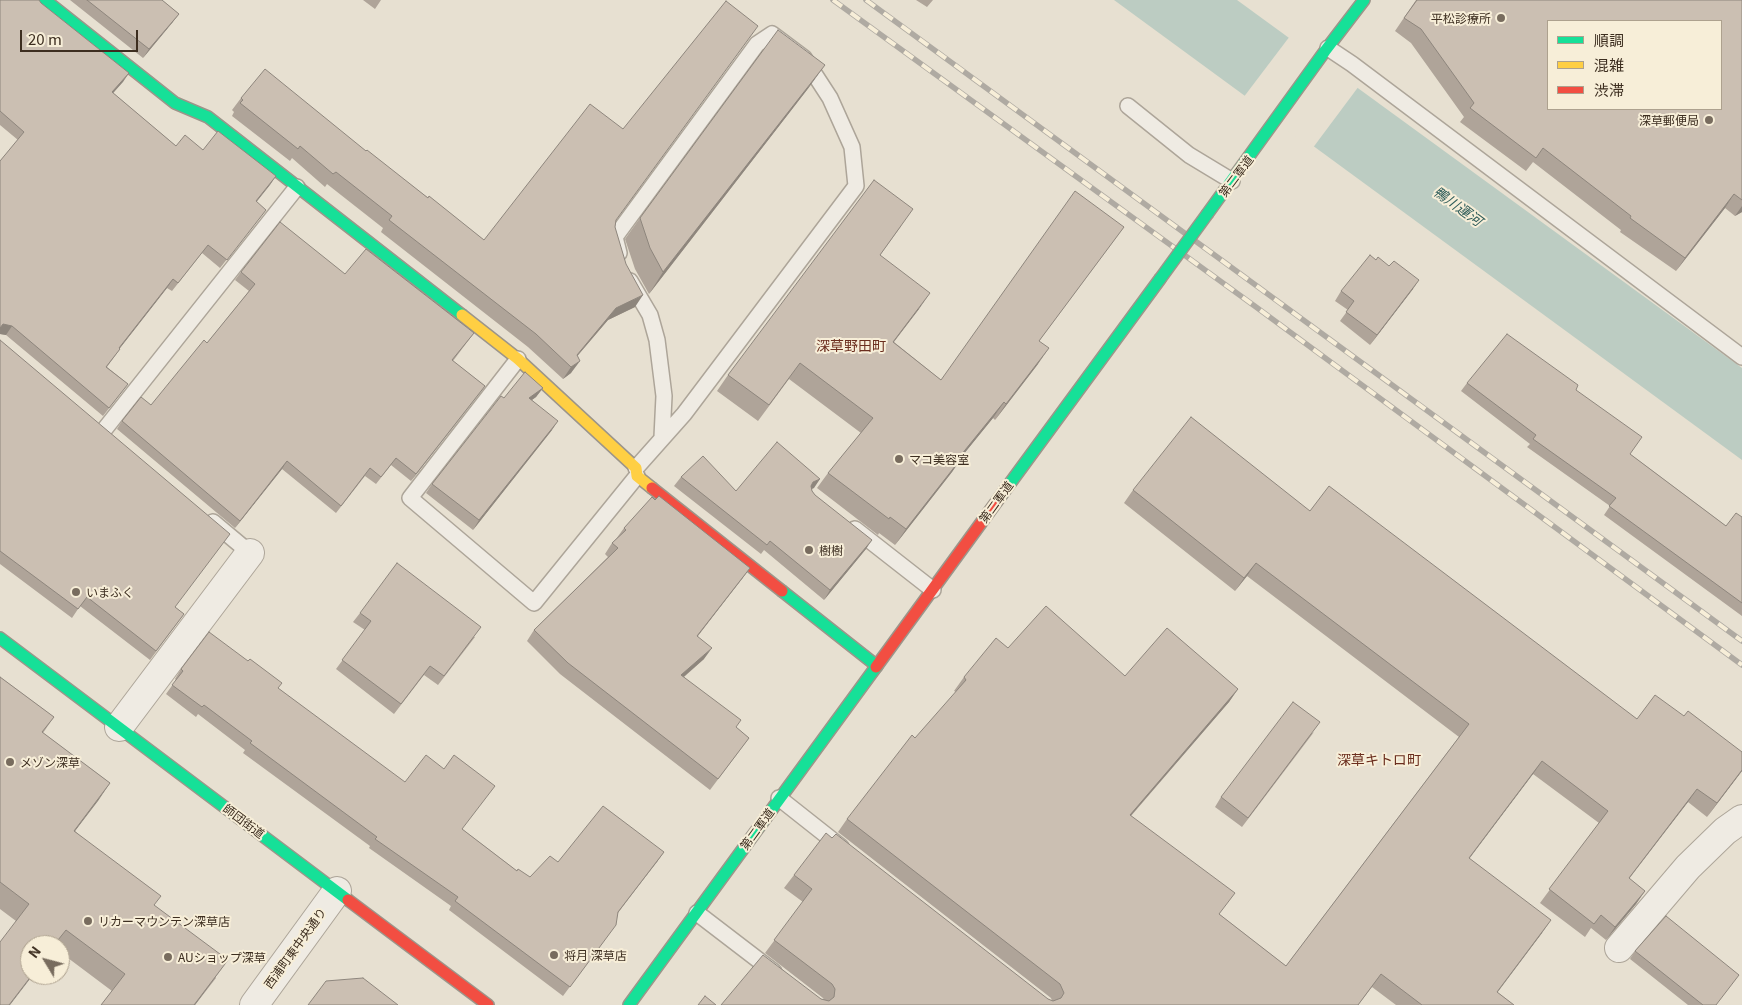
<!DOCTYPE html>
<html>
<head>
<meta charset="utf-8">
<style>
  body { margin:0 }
  #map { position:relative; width:1742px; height:1005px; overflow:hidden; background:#e7e0d1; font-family:Georgia,"Noto Sans JP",serif }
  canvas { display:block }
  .legend { position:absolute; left:1547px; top:20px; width:175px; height:90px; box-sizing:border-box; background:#f7eed8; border:1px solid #ada18e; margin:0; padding:6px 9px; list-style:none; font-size:15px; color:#3d2e20 }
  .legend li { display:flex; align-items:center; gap:10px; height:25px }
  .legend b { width:25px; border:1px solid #ada18e }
  .north { position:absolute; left:20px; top:935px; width:50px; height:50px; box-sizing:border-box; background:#f7eed8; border:1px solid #ada18e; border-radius:50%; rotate:307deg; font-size:14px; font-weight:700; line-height:20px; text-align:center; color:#3d2e20 }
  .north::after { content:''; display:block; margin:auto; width:18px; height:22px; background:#786c5e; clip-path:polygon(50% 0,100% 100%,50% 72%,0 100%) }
  .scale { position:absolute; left:20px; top:30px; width:118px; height:22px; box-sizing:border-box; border:2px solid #3d2e20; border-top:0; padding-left:6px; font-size:15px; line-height:18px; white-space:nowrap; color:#3d2e20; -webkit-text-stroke:4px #f7eed8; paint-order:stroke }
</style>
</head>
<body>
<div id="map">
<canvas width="1742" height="1005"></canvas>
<ul class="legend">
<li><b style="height:6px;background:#16e098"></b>順調</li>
<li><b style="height:6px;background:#ffcf43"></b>混雑</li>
<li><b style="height:6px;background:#f24e42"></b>渋滞</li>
</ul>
<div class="north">N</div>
<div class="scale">20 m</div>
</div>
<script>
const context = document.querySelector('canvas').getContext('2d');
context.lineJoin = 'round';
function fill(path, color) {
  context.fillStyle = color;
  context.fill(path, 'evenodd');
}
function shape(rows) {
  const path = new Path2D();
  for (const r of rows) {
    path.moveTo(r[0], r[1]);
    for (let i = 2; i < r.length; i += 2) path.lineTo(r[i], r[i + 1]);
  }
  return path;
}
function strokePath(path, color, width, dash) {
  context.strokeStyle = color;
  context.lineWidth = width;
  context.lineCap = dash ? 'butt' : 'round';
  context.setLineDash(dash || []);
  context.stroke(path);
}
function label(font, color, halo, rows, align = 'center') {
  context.font = font + ' Georgia,"Noto Sans JP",serif';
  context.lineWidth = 4;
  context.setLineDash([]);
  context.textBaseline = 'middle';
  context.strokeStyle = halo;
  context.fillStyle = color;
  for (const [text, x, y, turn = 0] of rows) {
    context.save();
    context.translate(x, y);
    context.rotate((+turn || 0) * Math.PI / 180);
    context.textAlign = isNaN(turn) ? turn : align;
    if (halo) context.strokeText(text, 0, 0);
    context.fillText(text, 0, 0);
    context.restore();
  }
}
const water = shape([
  [1114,0,1237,0,1742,368,1742,460]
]);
const pier = shape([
  [1290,36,1359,86,1312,149,1243,98]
]);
const lane = shape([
  [1328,48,1352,64,1742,357],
  [1128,106,1189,155,1232,181],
  [619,253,615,237,757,44,772,34,804,58,830,98,852,147,856,186,684,414,636,468],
  [630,281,650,315,657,340,664,396,662,437],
  [518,359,410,498,534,603,637,476],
  [104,430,297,187],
  [213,522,250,553],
  [855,529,933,590],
  [779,798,841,847],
  [697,913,774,972]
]);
const street = shape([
  [119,727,250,553],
  [1619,948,1688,867,1725,831,1742,819],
  [254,1005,337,891]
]);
const fast = shape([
  [45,0,175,103,208,117,462,315],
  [1208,213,1325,51,1364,0],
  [1000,497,1160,279],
  [782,591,877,666],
  [0,638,348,900],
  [629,1005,876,667]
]);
const slow = shape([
  [462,315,518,359,636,468,637,476,652,488]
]);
const jam = shape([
  [652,488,782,591],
  [876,667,1000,497],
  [348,900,488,1005]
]);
const rail = shape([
  [833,0,1256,307,1742,665],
  [866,0,1742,641]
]);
const fastBridge = shape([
  [1160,279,1208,213]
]);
const wall = shape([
  [0,0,41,3,129,73,113,93,176,146,203,150,276,176,256,202,266,210,220,268,202,253,172,291,167,288,120,348,120,349,107,367,128,384,103,416,6,335,0,334,0,161,18,140,0,125],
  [70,0,162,0,179,14,172,23,143,58],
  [363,0,381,0,375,9],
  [916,0,933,0,927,7],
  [1416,0,1742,0,1742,212,1735,216,1725,208,1676,271,1620,232,1621,230,1533,162,1526,171,1460,122,1464,117,1411,43,1395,31],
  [810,86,649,294,635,269,625,239,640,218],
  [241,98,366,151,484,240,616,220,615,227,635,307,608,320,577,356,571,373,563,379,528,347,381,232,383,228,327,184,325,187,292,158,290,161,232,116,234,112,232,110],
  [902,225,880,255,919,309,894,342,941,380,1124,227,1039,341,1038,364,995,420,993,418,962,456,963,456,952,472,895,545,879,533,878,535,817,488,828,473,861,433,789,379,758,421,717,391,728,375],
  [241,272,345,274,474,333,453,361,485,386,411,481,391,465,376,484,365,476,336,513,282,469,235,528,117,429,122,421,151,405,207,343,249,291,235,280],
  [1413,289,1370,345,1340,321,1348,310,1335,301,1341,291],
  [0,340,175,607,184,614,150,660,80,606,72,618,0,564],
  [1467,383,1576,390,1630,454,1726,526,1742,517,1742,616,1604,515,1610,506,1527,447,1530,444,1461,391],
  [543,388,536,397,532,400,552,430,473,530,426,493,432,484,504,398],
  [681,477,736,491,814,488,811,489,812,491,815,495,866,549,824,600,764,550,761,554,674,486],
  [1133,490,1310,511,1637,719,1742,771,1707,817,1688,802,1629,879,1645,891,1636,904,1606,940,1591,928,1585,937,1540,903,1599,823,1533,774,1469,858,1542,933,1497,992,1514,1005,1396,1005,1372,987,1358,1005,721,1005,821,999,824,1000,823,998,765,953,803,902,784,888,794,875,1052,1001,1051,998,838,832,847,819,956,692,954,691,964,677,1008,648,1125,676,1238,689,1229,702,1131,816,1219,914,1286,966,1459,737,1247,576,1235,591,1124,503],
  [655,500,750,568,698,636,704,659,684,677,736,727,749,738,710,790,560,674,527,641,534,630,608,557,605,554,612,543,616,539,624,528],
  [360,613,475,637,438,685,424,675,394,714,336,669,365,630,353,622],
  [181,669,278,688,517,871,530,877,558,862,664,852,618,913,609,934,563,996,449,910,451,906,369,848,370,846,243,753,245,750,198,714,196,717,166,694,176,680,175,679],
  [0,677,54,717,43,733,110,783,75,831,154,905,216,978,195,1005,101,1005,112,991,60,952,60,945,30,945,16,921,0,909],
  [1314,732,1242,827,1215,807,1221,797],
  [1635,951,1716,1005,1688,1005,1630,959]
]);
const shadedWall = shape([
  [179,14,172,23,143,58,149,49],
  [825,65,810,86,649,294,663,272],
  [129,73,123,82,106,101,112,92],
  [276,176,270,185,250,210,256,201],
  [1734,194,1725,208,1676,271,1685,258],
  [1742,206,1742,212,1735,216],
  [173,279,167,288,113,357,119,348],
  [1419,280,1413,289,1370,345,1377,335],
  [930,293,919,309,882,357,893,342],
  [643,295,635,307,608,320,568,367,577,355,616,308],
  [3,324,12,326,6,335,0,334,0,328],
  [1049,348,1038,364,995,420,1006,404],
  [580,361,571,373,563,379,571,367],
  [485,386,479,394,411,481,416,474],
  [543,388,536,397,522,407,529,398],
  [1004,402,993,418,950,471,961,455],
  [558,421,552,430,473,530,479,520],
  [963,456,952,472,895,545,906,529],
  [287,461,282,469,235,528,240,521],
  [820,479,814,488,807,491,813,482],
  [872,540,866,549,824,600,830,590],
  [1256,563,1247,576,1235,591,1244,578],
  [750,568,742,579,689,647,697,636],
  [712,648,704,659,673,686,681,675],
  [1238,689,1229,702,1120,828,1130,815],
  [1542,761,1533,774,1460,871,1469,858],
  [1742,770,1742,771,1707,817,1717,803],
  [110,783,98,801,62,848,74,831],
  [1697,789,1688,802,1619,891,1629,878],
  [664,852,657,862,611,921,618,912],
  [1645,891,1636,904,1606,940,1615,927],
  [1551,920,1542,933,1488,1005,1497,992],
  [228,960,195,1005,194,1005],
  [32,975,33,975,10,1005,9,1005]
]);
const building = shape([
  [0,0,39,0,41,3,129,73,112,92,176,146,185,135,203,150,218,131,276,176,256,201,266,210,227,260,208,245,178,283,173,279,119,348,120,349,106,367,128,384,109,408,12,326,3,324,0,328,0,161,24,132,0,111,0,0],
  [87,0,162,0,179,14,149,49,87,0],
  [1417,0,1742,0,1742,200,1734,194,1685,258,1630,218,1631,216,1543,148,1536,158,1470,108,1474,103,1421,29,1404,18,1417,0],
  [1548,21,1721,21,1721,109,1548,109,1548,21],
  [726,1,758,26,616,220,615,227,626,264,643,295,616,308,577,355,580,361,571,367,536,334,389,220,392,216,336,172,333,174,300,146,298,149,240,103,243,100,241,98,265,69,366,151,367,150,428,198,429,196,484,240,590,104,623,129,726,1],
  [778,30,825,65,663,272,650,248,640,218,778,30],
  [874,180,913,209,880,255,930,293,893,342,941,380,1075,191,1124,227,1039,341,1049,348,1006,404,1004,402,961,455,963,456,906,529,890,517,889,519,828,473,873,418,800,363,769,405,728,375,874,180],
  [280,222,345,274,366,249,474,333,452,360,485,386,416,474,396,458,381,477,370,468,341,506,287,461,240,521,122,421,141,397,151,405,204,340,207,343,255,284,241,272,280,222],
  [1370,255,1376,260,1378,257,1389,266,1394,261,1419,280,1377,335,1346,312,1354,301,1341,291,1370,255],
  [1507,334,1578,385,1576,390,1642,437,1630,454,1726,526,1736,513,1742,517,1742,603,1609,506,1616,498,1533,439,1536,435,1467,383,1507,334],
  [0,340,230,534,175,607,184,614,156,651,87,597,78,609,0,551,0,340],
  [525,372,543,388,529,398,558,421,479,520,432,484,501,396,504,398,525,372],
  [1191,417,1310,511,1329,486,1637,719,1655,695,1684,716,1688,711,1742,752,1742,770,1717,803,1697,789,1629,878,1645,891,1615,927,1601,915,1594,924,1549,889,1608,811,1542,761,1469,858,1551,920,1497,992,1514,1005,1422,1005,1381,974,1358,1005,721,1005,763,955,821,999,829,1001,834,997,835,989,832,984,774,940,812,889,794,875,826,833,832,838,836,834,1048,999,1053,1001,1061,998,1064,993,1060,984,847,819,912,735,915,738,966,680,964,677,996,638,1008,648,1046,606,1125,676,1167,628,1238,689,1130,815,1235,893,1219,914,1286,966,1469,724,1256,563,1244,578,1133,490,1191,417],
  [777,442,820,479,813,482,811,486,812,491,815,495,872,540,830,590,770,541,767,545,681,477,703,456,736,491,777,442],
  [659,496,750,568,697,636,712,648,681,675,741,720,736,727,749,738,718,779,568,663,534,630,618,548,612,543,626,530,624,528,652,497,655,500,659,496],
  [397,563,481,627,444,676,430,666,401,704,342,660,371,621,360,613,397,563],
  [209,632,248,661,250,659,282,683,278,688,405,782,426,755,444,769,454,755,495,786,462,829,517,871,518,869,530,877,550,856,558,862,603,806,664,852,618,912,616,925,570,987,455,901,458,897,375,839,377,837,250,743,252,741,204,705,202,707,172,685,183,671,181,669,209,632],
  [0,677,54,717,42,732,110,783,74,831,161,896,154,905,228,960,194,1005,101,1005,125,974,66,930,54,945,30,945,30,975,32,975,9,1005,0,1005,0,942,29,904,0,882,0,677],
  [1293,702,1320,722,1248,818,1221,797,1293,702],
  [1666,916,1739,975,1716,1005,1703,1005,1635,951,1666,916],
  [363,978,398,1005,308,1005,326,981,363,978],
  [705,996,716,1005,698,1005,705,996]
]);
const markers = [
  [1501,18,5,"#786c5e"],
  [1709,120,5,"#786c5e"],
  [899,459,5,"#786c5e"],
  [809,550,5,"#786c5e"],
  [76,592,5,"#786c5e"],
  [10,762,5,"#786c5e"],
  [88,921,5,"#786c5e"],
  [554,955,5,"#786c5e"],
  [168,957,5,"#786c5e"]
];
const poiNames = [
  ["平松診療所",1491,18,"right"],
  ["深草郵便局",1699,120,"right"],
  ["マコ美容室",909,459],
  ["樹樹",819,550],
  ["いまふく",86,592],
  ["メゾン深草",20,762],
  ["リカーマウンテン深草店",98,921],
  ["将月 深草店",564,955],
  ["AUショップ深草",178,957]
];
const streetNames = [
  ["第二軍道",1236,176,-53],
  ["第二軍道",996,502,-54],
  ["師団街道",244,821,37],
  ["第二軍道",757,829,-54],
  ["西浦町東中央通り",295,948,-54]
];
const waterNames = [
  ["鴨川運河",1458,206,36]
];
const neighbourhoodNames = [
  ["深草野田町",851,346],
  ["深草キトロ町",1379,760]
];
fill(water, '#bcccc2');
fill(pier, '#e7e0d1');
strokePath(lane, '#ada599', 18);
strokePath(street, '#ada599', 30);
strokePath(fast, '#9c958a', 14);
strokePath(slow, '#9c958a', 14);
strokePath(jam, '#9c958a', 14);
strokePath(lane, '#efebe3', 15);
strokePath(street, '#efebe3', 28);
strokePath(fast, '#16e098', 11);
strokePath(slow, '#ffcf43', 11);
strokePath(jam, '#f24e42', 11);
strokePath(rail, '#afaaa2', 5.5);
strokePath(rail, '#f7eed8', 4, [11]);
strokePath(fastBridge, '#9c958a', 14, []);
strokePath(fastBridge, '#16e098', 11);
fill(wall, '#afa499');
fill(shadedWall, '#8e867d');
fill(building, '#cbbfb2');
strokePath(building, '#8e867d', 1);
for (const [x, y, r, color] of markers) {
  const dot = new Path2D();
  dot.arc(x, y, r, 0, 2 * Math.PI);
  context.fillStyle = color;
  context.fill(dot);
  strokePath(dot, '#f7eed8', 2);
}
label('12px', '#3d2e20', '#f7eed8', poiNames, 'left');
label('12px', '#3d2e20', '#f7eed8', streetNames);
label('italic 14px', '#2f5d5a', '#f7eed8', waterNames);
label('14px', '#6b2e1e', '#f7eed8', neighbourhoodNames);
</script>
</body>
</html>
